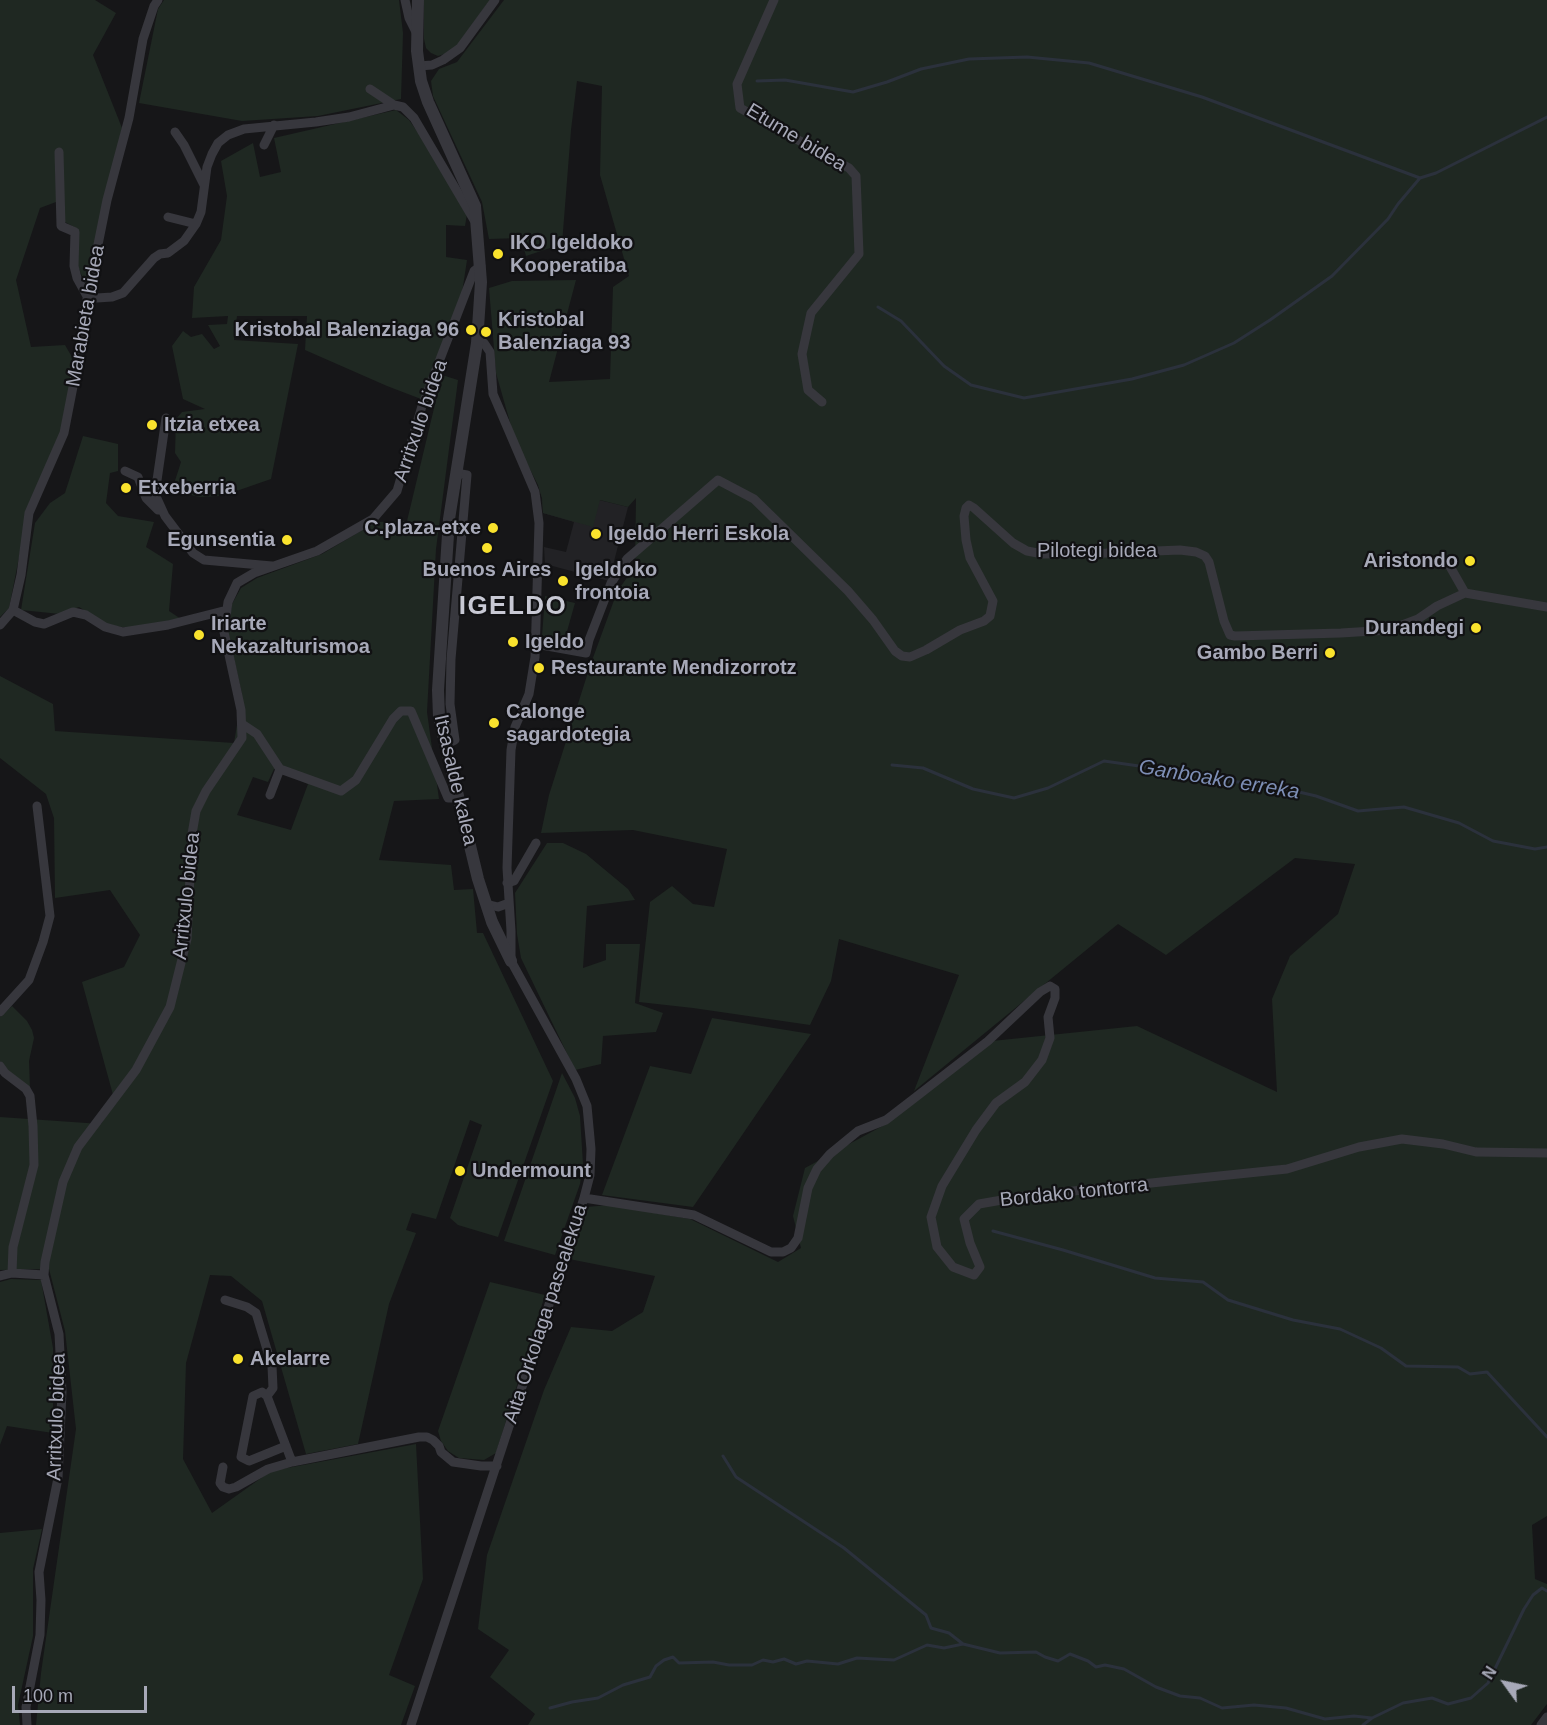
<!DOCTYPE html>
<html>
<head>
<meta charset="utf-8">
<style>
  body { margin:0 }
  #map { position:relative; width:1547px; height:1725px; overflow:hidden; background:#161618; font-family:Helvetica,sans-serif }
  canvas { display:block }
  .north { position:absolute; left:1475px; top:1653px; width:60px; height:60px; -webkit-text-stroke:4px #111113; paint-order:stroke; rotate:303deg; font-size:16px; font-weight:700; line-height:24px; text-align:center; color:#a7a9b8 }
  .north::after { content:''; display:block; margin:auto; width:21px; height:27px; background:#a7a9b8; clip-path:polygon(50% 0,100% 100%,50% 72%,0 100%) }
  .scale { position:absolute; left:12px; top:1686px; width:135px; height:27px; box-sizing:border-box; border:3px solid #a7a9b8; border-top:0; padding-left:8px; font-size:18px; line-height:21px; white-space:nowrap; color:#a7a9b8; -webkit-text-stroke:4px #111113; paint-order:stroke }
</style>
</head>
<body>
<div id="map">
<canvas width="1547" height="1725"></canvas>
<div class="north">N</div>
<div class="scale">100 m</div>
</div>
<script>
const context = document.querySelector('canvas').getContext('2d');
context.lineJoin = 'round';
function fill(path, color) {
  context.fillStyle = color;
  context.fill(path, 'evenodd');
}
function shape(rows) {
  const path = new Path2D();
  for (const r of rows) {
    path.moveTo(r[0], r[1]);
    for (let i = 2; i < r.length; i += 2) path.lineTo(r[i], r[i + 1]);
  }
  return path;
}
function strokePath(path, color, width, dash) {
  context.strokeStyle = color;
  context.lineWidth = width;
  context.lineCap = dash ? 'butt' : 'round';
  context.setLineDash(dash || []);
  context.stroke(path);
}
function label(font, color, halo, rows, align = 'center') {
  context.font = font + ' Helvetica,sans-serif';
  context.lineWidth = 4.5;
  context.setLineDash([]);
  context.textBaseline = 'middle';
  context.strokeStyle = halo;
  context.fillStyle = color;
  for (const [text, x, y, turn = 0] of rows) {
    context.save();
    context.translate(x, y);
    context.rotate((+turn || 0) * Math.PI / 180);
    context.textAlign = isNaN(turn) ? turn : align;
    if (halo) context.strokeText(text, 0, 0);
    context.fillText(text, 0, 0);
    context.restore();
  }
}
const built = shape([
  [538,485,628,507,609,581,545,564,544,547,566,552,574,522,543,513,542,498]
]);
const green = shape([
  [0,0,95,0,116,13,93,55,122,128,86,286,77,264,78,229,65,222,56,202,40,208,16,280,31,347,65,345,76,364,63,433,28,512,9,608,0,617],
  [164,0,399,0,403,33,401,99,318,116,242,121,139,103,158,9],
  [424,0,490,0,459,43,451,52,438,56,431,53,426,48,424,39],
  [504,0,1547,0,1547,1516,1532,1525,1535,1579,1547,1584,1547,1704,1531,1725,528,1725,535,1714,490,1677,509,1650,478,1629,487,1555,544,1390,571,1327,612,1331,643,1312,655,1276,569,1259,586,1207,609,1205,690,1219,778,1262,801,1248,793,1216,805,1168,888,1123,992,1041,1137,1026,1277,1092,1272,999,1290,956,1338,914,1355,864,1295,858,1166,955,1118,924,914,1091,959,975,839,939,831,981,810,1025,693,1008,639,1002,650,902,672,886,693,904,714,907,727,849,633,830,541,833,549,795,590,666,617,592,635,566,636,498,628,507,600,500,593,527,543,513,542,498,538,485,515,440,496,373,489,288,512,281,576,280,549,382,610,379,613,287,629,276,600,175,602,86,577,81,571,130,562,244,526,256,521,238,489,239,482,202,433,96,431,81,439,69,457,62],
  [396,110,409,120,431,151,467,214,465,226,446,225,446,257,467,260,462,293,421,399,387,386,305,350,307,316,237,316,234,340,298,344,271,479,222,496,199,497,172,490,181,462,175,453,176,419,182,412,205,409,183,399,172,346,183,331,191,337,202,334,214,349,220,346,208,325,227,324,228,316,192,318,194,287,221,240,227,196,221,161,253,143,260,177,281,172,274,138],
  [442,375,458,380,436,549,427,712,439,799,394,801,379,860,451,865,454,890,473,889,477,933,483,933,553,1081,498,1237,458,1225,450,1218,482,1125,470,1120,436,1219,412,1213,406,1230,416,1233,389,1304,358,1444,306,1454,262,1301,231,1276,210,1275,186,1363,183,1459,212,1513,271,1471,416,1444,423,1579,389,1675,415,1686,401,1725,36,1725,41,1673,76,1429,65,1331,49,1269,0,1270,0,1117,101,1124,115,1102,82,982,124,967,140,935,110,890,55,898,54,818,46,794,0,758,0,676,53,704,55,731,234,743,242,694,228,632,232,604,241,588,257,578,322,554,376,522,407,521],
  [274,769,308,784,291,830,237,815,253,777,268,782],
  [83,436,118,444,118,471,110,473,106,503,118,516,154,522,146,547,173,564,169,611,181,619,128,628,108,625,79,607,60,614,21,610,35,523,50,503,65,493],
  [545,596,575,603,564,642,542,636],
  [547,843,563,843,586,854,628,889,635,900,587,906,583,968,606,960,606,944,640,944,635,1003,663,1013,656,1032,603,1036,601,1064,575,1070,521,958,517,934,515,893],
  [12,1006,27,1021,32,1030,34,1038,29,1061,30,1088,6,1069,0,1061,0,1017],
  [712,1018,811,1034,693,1207,602,1195,650,1066,691,1074],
  [562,1073,575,1098,580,1116,583,1164,580,1184,555,1255,504,1241],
  [11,1279,41,1280,53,1348,53,1433,7,1426,0,1445,0,1282],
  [490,1282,545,1295,496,1453,484,1460,459,1458,448,1451,441,1441,438,1431],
  [42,1529,33,1569,33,1636,18,1705,20,1725,0,1725,0,1533]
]);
const stream = shape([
  [757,81,785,80,853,92,887,82,921,69,969,59,1027,57,1089,63,1202,97,1420,178],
  [1420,178,1436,173,1547,117],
  [878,307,901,321,944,366,971,385,1024,398,1132,379,1184,365,1234,343,1270,320,1332,276,1388,219,1398,204,1420,178],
  [892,765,923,768,973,789,1014,798,1048,788,1104,761,1146,767,1185,778,1265,784,1316,796,1358,811,1404,807,1459,823,1493,841,1535,849,1547,847],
  [993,1231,1063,1250,1155,1278,1203,1282,1228,1300,1293,1320,1340,1329,1381,1348,1406,1366,1458,1367,1470,1374,1487,1372,1547,1437],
  [723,1456,736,1477,844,1548,926,1615,931,1628,949,1633,963,1644],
  [550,1708,572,1702,598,1698,623,1685,650,1677,656,1666,664,1660,673,1657,679,1663,713,1662,729,1665,752,1665,763,1660,773,1662,784,1659,796,1664,807,1661,838,1664,857,1658,894,1660,927,1645,944,1648,963,1644,1000,1653,1036,1652,1045,1657,1058,1661,1070,1654,1088,1661,1096,1667,1105,1665,1124,1669,1156,1687,1180,1696,1200,1698,1222,1708,1254,1705,1286,1708,1325,1719,1354,1716,1372,1718],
  [1363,1725,1372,1718,1403,1703,1432,1698,1448,1704,1471,1698,1488,1683,1524,1609,1533,1595,1542,1588,1547,1591]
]);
const minor = shape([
  [405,0,409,18,417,34],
  [774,0,737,84,740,108,849,168,856,176,859,254,811,313,802,354,808,390,822,402],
  [419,66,432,65,443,60,460,48,495,0],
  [370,89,394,105],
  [175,132,184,145,204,185],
  [264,145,274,125],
  [59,152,61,226,75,232,74,266,77,278,87,296,97,298,112,297,123,293,154,258,160,254,168,253,184,241,196,224,201,212,207,167,212,154,218,143,228,135,244,129,316,122,349,117,394,105,403,107,414,118,474,220],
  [168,217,196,224],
  [166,418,155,494,165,516,193,553,204,560,272,566],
  [125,471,138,477,146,498,158,510],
  [1448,563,1465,593],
  [13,610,35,622,44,624,73,612,86,615,105,627,123,632,168,625,227,610],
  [0,625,13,610,21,575,29,513,64,433,79,356,84,314,107,200,129,118,143,39,154,6,158,0],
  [536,644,586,653,589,640,611,583,627,559,718,480,754,499,848,591,873,620,895,651,902,656,910,657,926,650,960,630,984,621,990,616,993,601,970,558,966,540,964,516,966,508,969,505,974,508,1013,543,1027,551,1043,554,1106,553,1180,550,1196,552,1205,556,1209,562,1224,621,1230,635,1235,636,1341,633,1389,630,1418,619,1437,606,1465,593,1547,607],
  [242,724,257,734,280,769,341,791,356,780,393,719,401,711,411,711,448,798,458,798],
  [445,745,455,740,450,704,451,659,467,475,456,473],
  [270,795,280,769],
  [507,883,514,881,536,843],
  [486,904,498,907,509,903],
  [0,1012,29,980,43,942,50,916,37,806],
  [0,1066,5,1073,26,1089,30,1096,33,1126,34,1165,13,1247,12,1273],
  [584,1198,694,1215,771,1252,783,1252,791,1248,798,1238,808,1188,817,1169,830,1154,858,1131,886,1120,912,1100,988,1041,1040,992,1050,986,1055,989,1055,998,1048,1017,1050,1038,1042,1060,1025,1082,996,1103,976,1130,942,1186,931,1217,937,1247,953,1267,974,1275,980,1267,970,1243,964,1219,979,1204,1025,1196,1287,1169,1359,1147,1402,1139,1443,1144,1476,1152,1547,1153],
  [0,1276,12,1273,44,1275],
  [225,1300,247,1307,256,1313,272,1366,273,1388,267,1396,292,1462],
  [267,1396,262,1392,253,1396,241,1457,249,1461,286,1446],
  [223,1467,220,1483,223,1487,229,1489,236,1487,268,1469,292,1462,419,1437,427,1437,433,1440,439,1446,441,1452,453,1462,481,1466,497,1466],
  [27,1725,26,1707,40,1635,41,1600,39,1572,58,1478,62,1392,59,1334,44,1275,45,1262,63,1182,78,1147,136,1070,170,1007,187,939,192,834,196,811,206,791,242,738,241,710,224,632,228,602,237,583,254,573,317,551,373,519,397,491,422,406,474,271,481,266],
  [411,1725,584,1198,590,1175,591,1149,587,1106,576,1079,511,961,511,931,507,868,511,750,515,727,529,694,535,657,539,523,535,492,493,394,490,352,484,343,477,343],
  [1541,1725,1547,1717]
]);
const tertiary = shape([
  [418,0,417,51,421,81,428,102,475,206,481,282,477,343,449,519,438,690,439,717,478,879,492,922,511,961]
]);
const markers = [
  [498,254,6,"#f9e22d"],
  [471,330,6,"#f9e22d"],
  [486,332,6,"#f9e22d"],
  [152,425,6,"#f9e22d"],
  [126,488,6,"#f9e22d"],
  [493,528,6,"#f9e22d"],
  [596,534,6,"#f9e22d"],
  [287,540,6,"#f9e22d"],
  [487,548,6,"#f9e22d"],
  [1470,561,6,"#f9e22d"],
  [563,581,6,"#f9e22d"],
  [1476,628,6,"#f9e22d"],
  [199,635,6,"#f9e22d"],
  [513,642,6,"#f9e22d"],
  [1330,653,6,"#f9e22d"],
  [539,668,6,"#f9e22d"],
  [494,723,6,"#f9e22d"],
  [460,1171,6,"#f9e22d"],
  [238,1359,6,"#f9e22d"]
];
const streetNames = [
  ["Etume bidea",796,138,31],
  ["Marabieta bidea",86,316,-80],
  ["Arritxulo bidea",421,421,-71],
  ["Pilotegi bidea",1097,551],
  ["Itsasalde kalea",455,780,77],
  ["Arritxulo bidea",187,896,-84],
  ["Bordako tontorra",1074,1193,-6],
  ["Aita Orkolaga pasealekua",546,1314,-72],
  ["Arritxulo bidea",57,1417,-88]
];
const poiNames = [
  ["IKO Igeldoko",510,243],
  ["Kooperatiba",510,266],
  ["Kristobal",498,320],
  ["Balenziaga 93",498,343],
  ["Kristobal Balenziaga 96",459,330,"right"],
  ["Itzia etxea",164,425],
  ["Etxeberria",138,488],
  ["C.plaza-etxe",481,528,"right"],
  ["Igeldo Herri Eskola",608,534],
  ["Egunsentia",275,540,"right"],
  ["Aristondo",1458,561,"right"],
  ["Buenos Aires",487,570,"center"],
  ["Igeldoko",575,570],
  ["frontoia",575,593],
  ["Iriarte",211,624],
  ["Nekazalturismoa",211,647],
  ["Durandegi",1464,628,"right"],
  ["Igeldo",525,642],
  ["Gambo Berri",1318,653,"right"],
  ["Restaurante Mendizorrotz",551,668],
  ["Calonge",506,712],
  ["sagardotegia",506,735],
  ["Undermount",472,1171],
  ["Akelarre",250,1359]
];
const waterNames = [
  ["Ganboako erreka",1219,780,9]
];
const districtNames = [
  ["IGELDO",513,607]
];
fill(built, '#222225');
fill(green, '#1f2822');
strokePath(stream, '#2b313c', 3);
strokePath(minor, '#37373d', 9);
strokePath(tertiary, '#37373d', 12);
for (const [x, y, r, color] of markers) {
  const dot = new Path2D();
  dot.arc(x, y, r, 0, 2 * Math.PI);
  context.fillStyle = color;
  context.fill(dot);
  strokePath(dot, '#111113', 2);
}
label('20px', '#a7a9b8', '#111113', streetNames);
label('bold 20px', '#a7a9b8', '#111113', poiNames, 'left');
label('italic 21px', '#7d8eb5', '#111113', waterNames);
context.letterSpacing = '1.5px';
label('bold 26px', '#c8c9d4', '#111113', districtNames);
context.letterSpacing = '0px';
</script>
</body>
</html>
